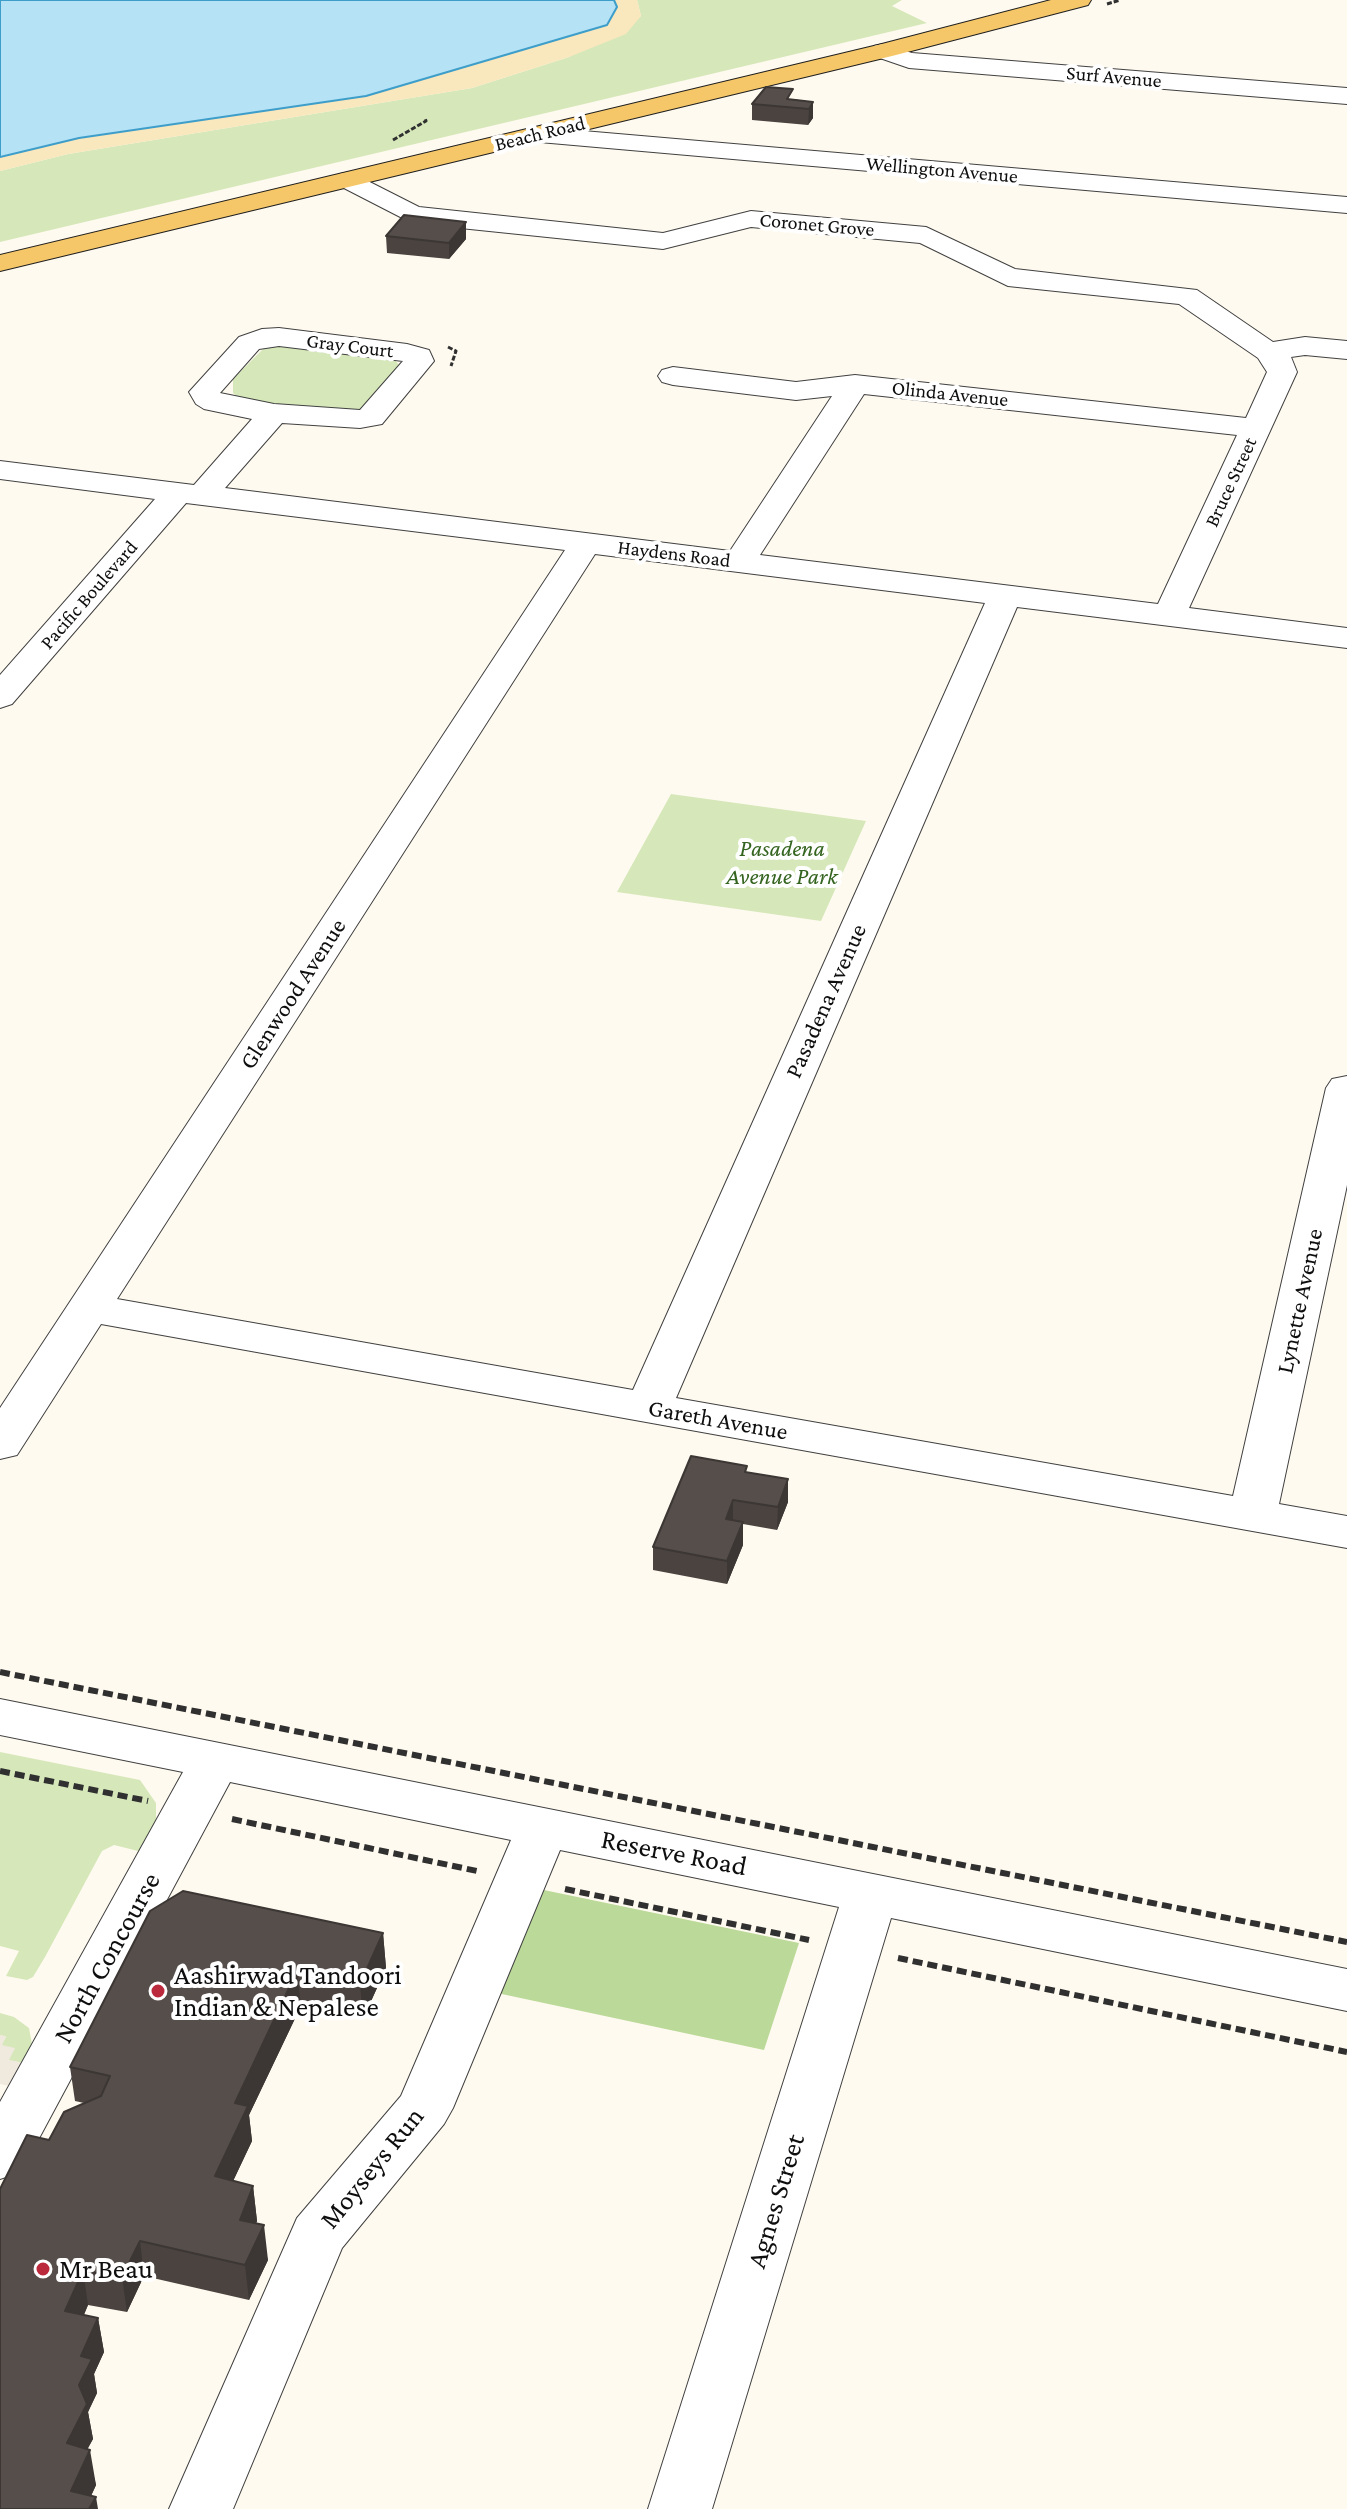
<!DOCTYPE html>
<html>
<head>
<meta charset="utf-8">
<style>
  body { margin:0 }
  canvas { display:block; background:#fffaef }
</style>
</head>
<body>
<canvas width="1347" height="2509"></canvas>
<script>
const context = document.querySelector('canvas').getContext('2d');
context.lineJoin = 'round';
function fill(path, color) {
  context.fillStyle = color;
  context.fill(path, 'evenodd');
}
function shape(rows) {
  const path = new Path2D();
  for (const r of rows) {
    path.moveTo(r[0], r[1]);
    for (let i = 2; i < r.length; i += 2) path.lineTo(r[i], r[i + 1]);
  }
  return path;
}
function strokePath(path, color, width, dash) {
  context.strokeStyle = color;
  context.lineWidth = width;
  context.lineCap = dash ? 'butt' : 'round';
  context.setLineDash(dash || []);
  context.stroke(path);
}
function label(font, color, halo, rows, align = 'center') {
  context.font = font + ' "Crimson Pro",serif';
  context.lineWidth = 8;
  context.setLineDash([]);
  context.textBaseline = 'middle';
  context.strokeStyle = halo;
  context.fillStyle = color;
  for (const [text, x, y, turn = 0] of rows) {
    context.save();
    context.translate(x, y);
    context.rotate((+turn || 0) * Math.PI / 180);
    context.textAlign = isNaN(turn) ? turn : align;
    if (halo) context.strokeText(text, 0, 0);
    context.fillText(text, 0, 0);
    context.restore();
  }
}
const green = shape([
  [637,0,902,0,892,6,927,23,0,242,0,171,68,154,472,88,569,57,641,16],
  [284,345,393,358,400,366,364,409,346,412,243,402,233,393,233,379,266,346],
  [671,794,866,821,821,921,617,892],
  [0,1752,140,1780,156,1803,156,1824,146,1853,114,1845,102,1851,45,1957,33,1977,27,1980,6,1976,19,1951,0,1946],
  [0,2013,14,2017,29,2028,32,2044,28,2064,8,2060,1,2045,6,2037,0,2035]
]);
const forest = shape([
  [539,1889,799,1943,764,2050,497,1993]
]);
const sand = shape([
  [614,0,637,0,641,16,626,34,569,57,472,88,68,154,0,171,0,157,79,138,366,96,607,25,617,8]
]);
const plaza = shape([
  [0,2035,6,2036,2,2045,15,2048,9,2060,28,2064,18,2088,0,2084]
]);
const water = shape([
  [0,0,614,0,617,7,607,25,366,96,79,138,0,157,0,0]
]);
const pathFar1 = shape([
  [1107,4,1120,0],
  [393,140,426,121,425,118],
  [448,347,456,351,451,366]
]);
const path = shape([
  [0,1672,1347,1942],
  [0,1771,148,1801],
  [232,1819,477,1871],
  [565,1889,809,1940],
  [898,1958,1347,2052]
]);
const minor = shape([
  [883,44,912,53,1347,88,1347,104,909,68,874,56,871,51,874,46,883,44],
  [537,127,1347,197,1347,213,528,141,524,135,528,129,537,127],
  [350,172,419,207,663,233,751,211,926,227,1015,269,1197,290,1273,342,1305,337,1347,341,1347,359,1305,355,1291,357,1297,372,1189,608,1347,628,1347,648,1017,607,676,1398,1233,1496,1326,1088,1332,1079,1347,1076,1347,1185,1279,1504,1347,1516,1347,1548,101,1324,17,1455,0,1459,0,1408,565,550,186,503,12,704,0,708,0,675,155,499,0,479,0,461,194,485,252,419,204,409,196,404,189,392,239,337,262,329,279,328,407,344,429,350,434,361,382,424,360,428,282,423,225,488,730,551,832,396,796,400,673,385,662,382,658,376,662,370,673,367,796,382,855,375,1246,418,1267,372,1258,358,1179,304,1008,286,920,243,751,227,663,249,412,223,340,186,337,180,340,174,350,172],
  [279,346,403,361,360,410,274,404,220,393,259,349,279,346],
  [864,394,1237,435,1158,604,760,555,864,394],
  [595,554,985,603,633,1390,117,1299,595,554],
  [0,1699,1347,1969,1347,2011,891,1918,712,2509,648,2509,839,1907,560,1850,453,2108,444,2124,342,2248,233,2509,169,2509,297,2218,401,2096,511,1840,230,1782,21,2172,0,2179,0,2102,183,1772,0,1735,0,1699]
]);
const major = shape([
  [1051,0,1091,0,1088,5,892,56,0,271,0,255,878,45,1051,0]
]);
const wall = shape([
  [793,99,813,102,813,118,808,125,752,120,752,104],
  [466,222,466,239,449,259,387,253,386,236],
  [747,1472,788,1479,788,1502,777,1530,743,1524,743,1545,727,1584,653,1570,653,1547],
  [383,1933,386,1968,363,2019,301,2006,249,2115,252,2141,233,2181,253,2186,257,2221,256,2223,268,2260,249,2300,144,2276,127,2312,88,2305,84,2315,98,2318,104,2352,94,2374,97,2393,88,2412,93,2439,87,2449,96,2485,91,2496,0,2509,49,2140,84,2103,75,2101,70,2067]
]);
const shadedWall = shape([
  [813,102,813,118,808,125,809,109],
  [466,222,466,239,449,259,449,243],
  [788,1479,788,1502,777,1530,778,1507],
  [733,1500,733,1522,726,1519],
  [743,1522,743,1545,727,1584,727,1561],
  [383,1933,386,1968,363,2019,360,1984],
  [297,1971,301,2006,249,2115,252,2141,219,2211,215,2176,235,2103],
  [253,2186,257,2221,244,2255,240,2220],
  [264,2225,268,2260,249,2300,245,2265],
  [140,2241,144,2276,127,2312,122,2277],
  [83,2271,88,2305,70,2345,65,2311],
  [98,2318,104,2352,94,2374,97,2393,88,2412,93,2439,72,2478,67,2443,79,2385,81,2356],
  [90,2450,96,2485,85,2509,71,2491],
  [96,2497,98,2509,89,2509]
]);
const building = shape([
  [766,87,793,89,787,99,813,102,809,109,752,104,766,87],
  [404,215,466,222,449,243,386,236,404,215],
  [691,1456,747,1466,745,1472,788,1479,778,1507,733,1500,726,1519,743,1522,727,1561,653,1547,691,1456],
  [183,1891,383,1933,360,1984,297,1971,235,2103,248,2106,215,2176,253,2186,240,2220,264,2225,245,2265,140,2241,122,2277,83,2271,65,2311,98,2318,81,2356,92,2359,79,2385,87,2404,67,2443,90,2450,71,2491,96,2497,89,2509,0,2509,0,2189,27,2135,49,2140,64,2112,101,2096,110,2076,70,2067,150,1911,183,1891]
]);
const markers = [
  [158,1991,8,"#bb293c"],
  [43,2269,8,"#bb293c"]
];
const farStreetnames = [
  ["Surf Avenue",1114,77,5],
  ["Beach Road",540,134,-14],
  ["Wellington Avenue",942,170,5],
  ["Coronet Grove",817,225,5],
  ["Gray Court",350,346,7],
  ["Olinda Avenue",950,394,6],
  ["Bruce Street",1231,482,-65],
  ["Haydens Road",674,554,7],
  ["Pacific Boulevard",89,595,-49]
];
const parkNames = [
  ["Pasadena",782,849],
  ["Avenue Park",782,877]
];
const streetNames = [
  ["Glenwood Avenue",293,994,-57],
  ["Pasadena Avenue",826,1001,-66],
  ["Lynette Avenue",1300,1301,-78],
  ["Gareth Avenue",718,1420,10]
];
const nearStreetnames = [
  ["Reserve Road",674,1853,11],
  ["North Concourse",107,1958,-61],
  ["Moyseys Run",372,2168,-51],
  ["Agnes Street",776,2201,-73]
];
const nearPoinames = [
  ["Aashirwad Tandoori",174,1975],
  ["Indian & Nepalese",174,2007],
  ["Mr Beau",59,2269]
];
fill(green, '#d6e8ba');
fill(forest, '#bbd999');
fill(sand, '#f9e7bd');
fill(plaza, '#efe9de');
fill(water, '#b5e2f5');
strokePath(water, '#3e9eca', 2);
strokePath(minor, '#414141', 2);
strokePath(major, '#1f1f1f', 2);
strokePath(pathFar1, '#303030', 3, [5, 2]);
strokePath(path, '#303030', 6, [10, 5]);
fill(minor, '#fff');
fill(major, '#f5c769');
fill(wall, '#4a4340');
fill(shadedWall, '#3c3734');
fill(building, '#564e4b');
strokePath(building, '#3c3734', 2);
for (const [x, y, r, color] of markers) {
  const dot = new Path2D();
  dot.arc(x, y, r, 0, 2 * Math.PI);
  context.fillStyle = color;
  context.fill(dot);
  strokePath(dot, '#fff', 3);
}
label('20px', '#0e0e0e', '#fff', farStreetnames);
label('italic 24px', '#34641f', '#fff', parkNames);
label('24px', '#0e0e0e', '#fff', streetNames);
label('28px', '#0e0e0e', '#fff', nearStreetnames);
label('28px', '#0e0e0e', '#fff', nearPoinames, 'left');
</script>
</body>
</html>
